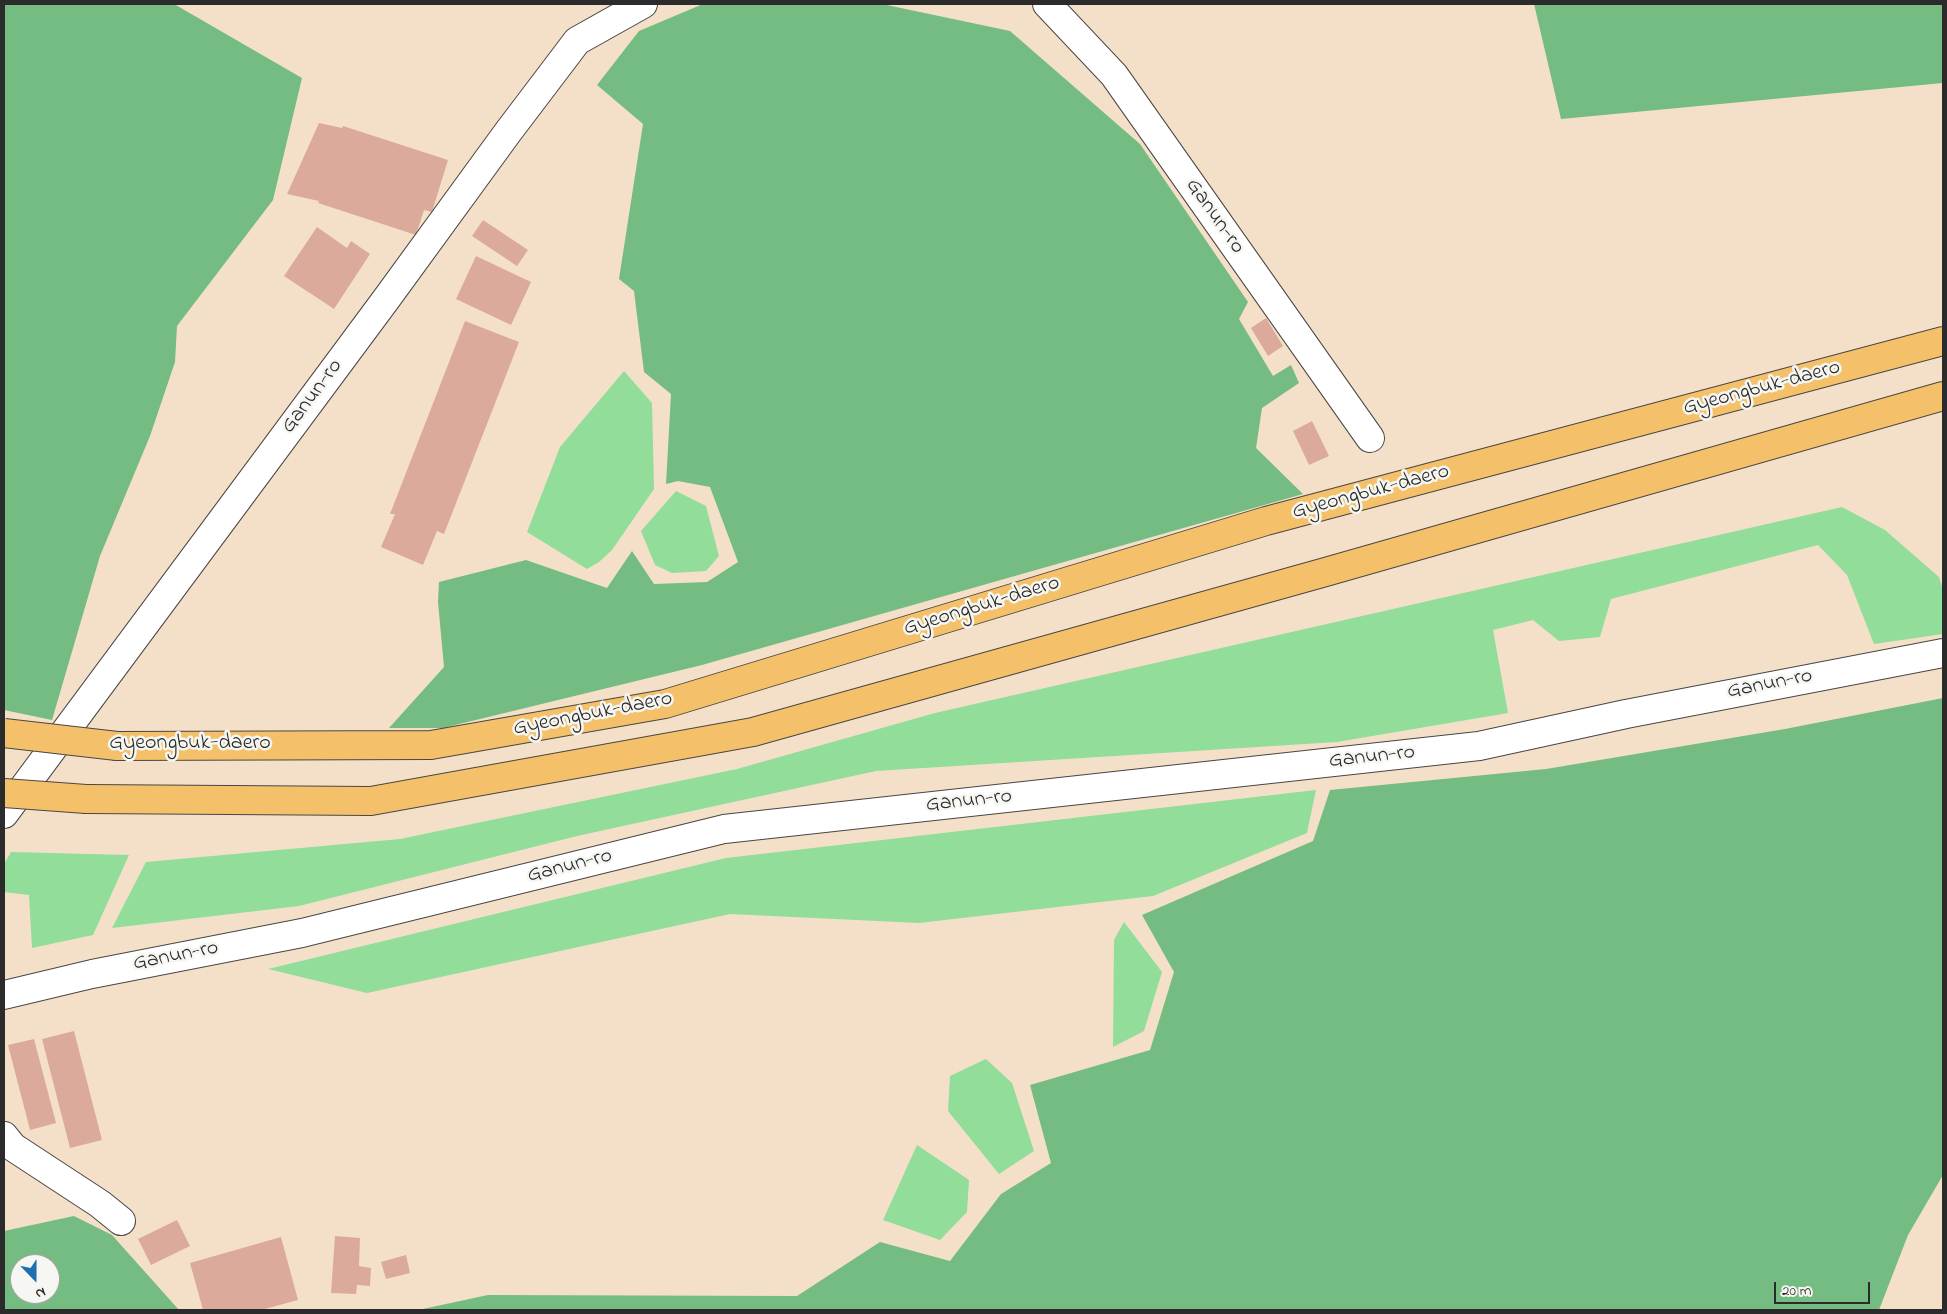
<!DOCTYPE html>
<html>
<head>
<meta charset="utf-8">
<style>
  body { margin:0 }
  #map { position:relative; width:1947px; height:1314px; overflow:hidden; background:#f4e0c9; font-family:"Indie Flower",sans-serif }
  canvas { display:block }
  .frame { position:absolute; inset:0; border:5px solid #2b2b2b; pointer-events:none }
  .north { position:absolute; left:10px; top:1254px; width:50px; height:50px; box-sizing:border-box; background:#f6f6f2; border:1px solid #a5a5a2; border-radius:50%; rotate:158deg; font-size:14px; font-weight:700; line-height:20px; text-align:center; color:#2b2b2b }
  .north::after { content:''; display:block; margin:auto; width:18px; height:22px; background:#1f6fb2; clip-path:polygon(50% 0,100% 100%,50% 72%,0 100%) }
  .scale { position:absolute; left:1774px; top:1282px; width:96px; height:22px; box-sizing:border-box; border:2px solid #2b2b2b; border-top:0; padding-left:6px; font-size:15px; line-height:18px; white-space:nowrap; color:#2b2b2b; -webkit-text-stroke:4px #f6f6f2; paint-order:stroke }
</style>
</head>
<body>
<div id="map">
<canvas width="1947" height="1314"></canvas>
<div class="frame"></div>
<div class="north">N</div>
<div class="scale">20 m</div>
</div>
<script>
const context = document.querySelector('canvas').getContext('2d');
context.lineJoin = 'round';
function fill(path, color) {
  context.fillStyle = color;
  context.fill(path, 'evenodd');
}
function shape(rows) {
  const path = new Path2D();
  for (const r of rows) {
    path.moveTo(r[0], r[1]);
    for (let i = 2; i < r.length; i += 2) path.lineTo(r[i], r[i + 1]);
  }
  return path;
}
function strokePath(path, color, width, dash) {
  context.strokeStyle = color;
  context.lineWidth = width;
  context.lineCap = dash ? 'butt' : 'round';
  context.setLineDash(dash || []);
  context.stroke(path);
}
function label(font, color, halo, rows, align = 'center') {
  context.font = font + ' "Indie Flower",sans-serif';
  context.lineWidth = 5;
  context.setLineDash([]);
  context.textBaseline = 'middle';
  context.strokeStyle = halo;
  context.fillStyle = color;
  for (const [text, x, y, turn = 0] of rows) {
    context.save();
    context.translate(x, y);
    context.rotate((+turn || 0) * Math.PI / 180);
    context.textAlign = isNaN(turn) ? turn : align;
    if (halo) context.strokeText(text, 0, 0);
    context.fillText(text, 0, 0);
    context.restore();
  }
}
const green = shape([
  [624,371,652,403,654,489,612,550,599,562,587,569,527,532,560,447],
  [676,491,706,506,719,556,706,571,672,573,655,565,641,531],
  [1842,507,1885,530,1939,577,1943,590,1943,634,1874,644,1847,575,1818,545,1611,599,1600,637,1559,641,1533,620,1493,630,1508,713,1337,742,876,771,577,836,299,906,112,928,146,862,400,839,737,769,935,713],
  [1316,790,1307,833,1153,896,919,923,730,914,367,993,268,969,726,858],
  [11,852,129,855,93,935,32,948,29,895,4,892,4,864],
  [1124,922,1162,972,1144,1031,1113,1047,1114,940],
  [986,1059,1012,1083,1034,1151,999,1174,948,1111,950,1076],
  [917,1145,969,1180,967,1212,940,1240,883,1220]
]);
const forest = shape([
  [4,4,174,4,302,78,273,200,177,326,175,362,150,436,100,556,52,720,4,710],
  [703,4,882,4,1010,31,1140,144,1248,302,1239,319,1273,376,1291,365,1299,383,1262,408,1256,448,1303,494,702,665,443,728,389,728,444,667,438,602,439,582,526,560,607,588,632,551,654,584,707,582,738,562,710,487,678,481,666,484,671,394,644,372,634,291,619,279,643,124,597,85,639,31],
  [1534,4,1943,4,1943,83,1561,119],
  [1943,698,1943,1175,1908,1235,1879,1310,418,1310,488,1295,797,1296,880,1242,950,1261,1001,1194,1051,1163,1030,1085,1150,1050,1174,972,1142,915,1313,841,1330,790,1546,769,1785,729],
  [74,1216,112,1235,179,1310,4,1310,4,1231],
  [20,1264,50,1264,50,1294,20,1294]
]);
const building = shape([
  [319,123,342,128,343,126,448,160,432,212,424,210,416,235,318,203,319,201,287,194],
  [483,220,528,250,517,266,472,236],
  [317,227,347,248,351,241,370,254,334,309,284,276],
  [476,256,531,282,511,325,456,299],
  [1266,318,1283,346,1268,356,1251,328],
  [465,321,519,342,444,534,437,531,423,565,381,547,395,514,390,514],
  [1312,421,1329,456,1309,465,1293,431],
  [74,1031,102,1140,70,1148,42,1039],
  [34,1039,56,1123,30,1130,8,1045],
  [177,1220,190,1246,151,1265,138,1239],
  [335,1236,360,1238,359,1266,371,1268,370,1286,357,1285,356,1294,331,1293],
  [281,1237,298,1300,261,1310,203,1310,190,1263],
  [406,1255,410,1273,386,1279,381,1262]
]);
const minor = shape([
  [1047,4,1114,75,1370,438],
  [4,814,387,298,508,132,577,41,643,4],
  [4,995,92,974,302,933,724,829,1479,746,1626,714,1943,653],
  [4,1136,13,1147,100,1204,121,1221]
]);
const highway = shape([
  [117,746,431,745,665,704,1266,521,1943,341],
  [86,799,371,801,753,732,1322,573,1943,396]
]);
const highwayBridge = shape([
  [4,733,117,746],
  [4,793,86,799]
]);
const streetNames = [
  ["Ganun-ro",1214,217,55],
  ["Gyeongbuk-daero",1762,389,-15],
  ["Ganun-ro",313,397,-53],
  ["Gyeongbuk-daero",1371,493,-15],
  ["Gyeongbuk-daero",982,607,-17],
  ["Ganun-ro",1770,685,-11],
  ["Gyeongbuk-daero",593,715,-11],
  ["Gyeongbuk-daero",190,744],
  ["Ganun-ro",1372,758,-6],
  ["Ganun-ro",969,802,-6],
  ["Ganun-ro",570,867,-14],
  ["Ganun-ro",176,957,-11]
];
fill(green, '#91dd99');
fill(forest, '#74bc81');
fill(building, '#dbaa9b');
strokePath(minor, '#494643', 30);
strokePath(highway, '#494643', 30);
strokePath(minor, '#fff', 28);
strokePath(highway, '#f4c16a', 28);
strokePath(highwayBridge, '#494643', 30, []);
strokePath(highwayBridge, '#f4c16a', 28);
label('22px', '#2b2b2b', '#f6f6f2', streetNames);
</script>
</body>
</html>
